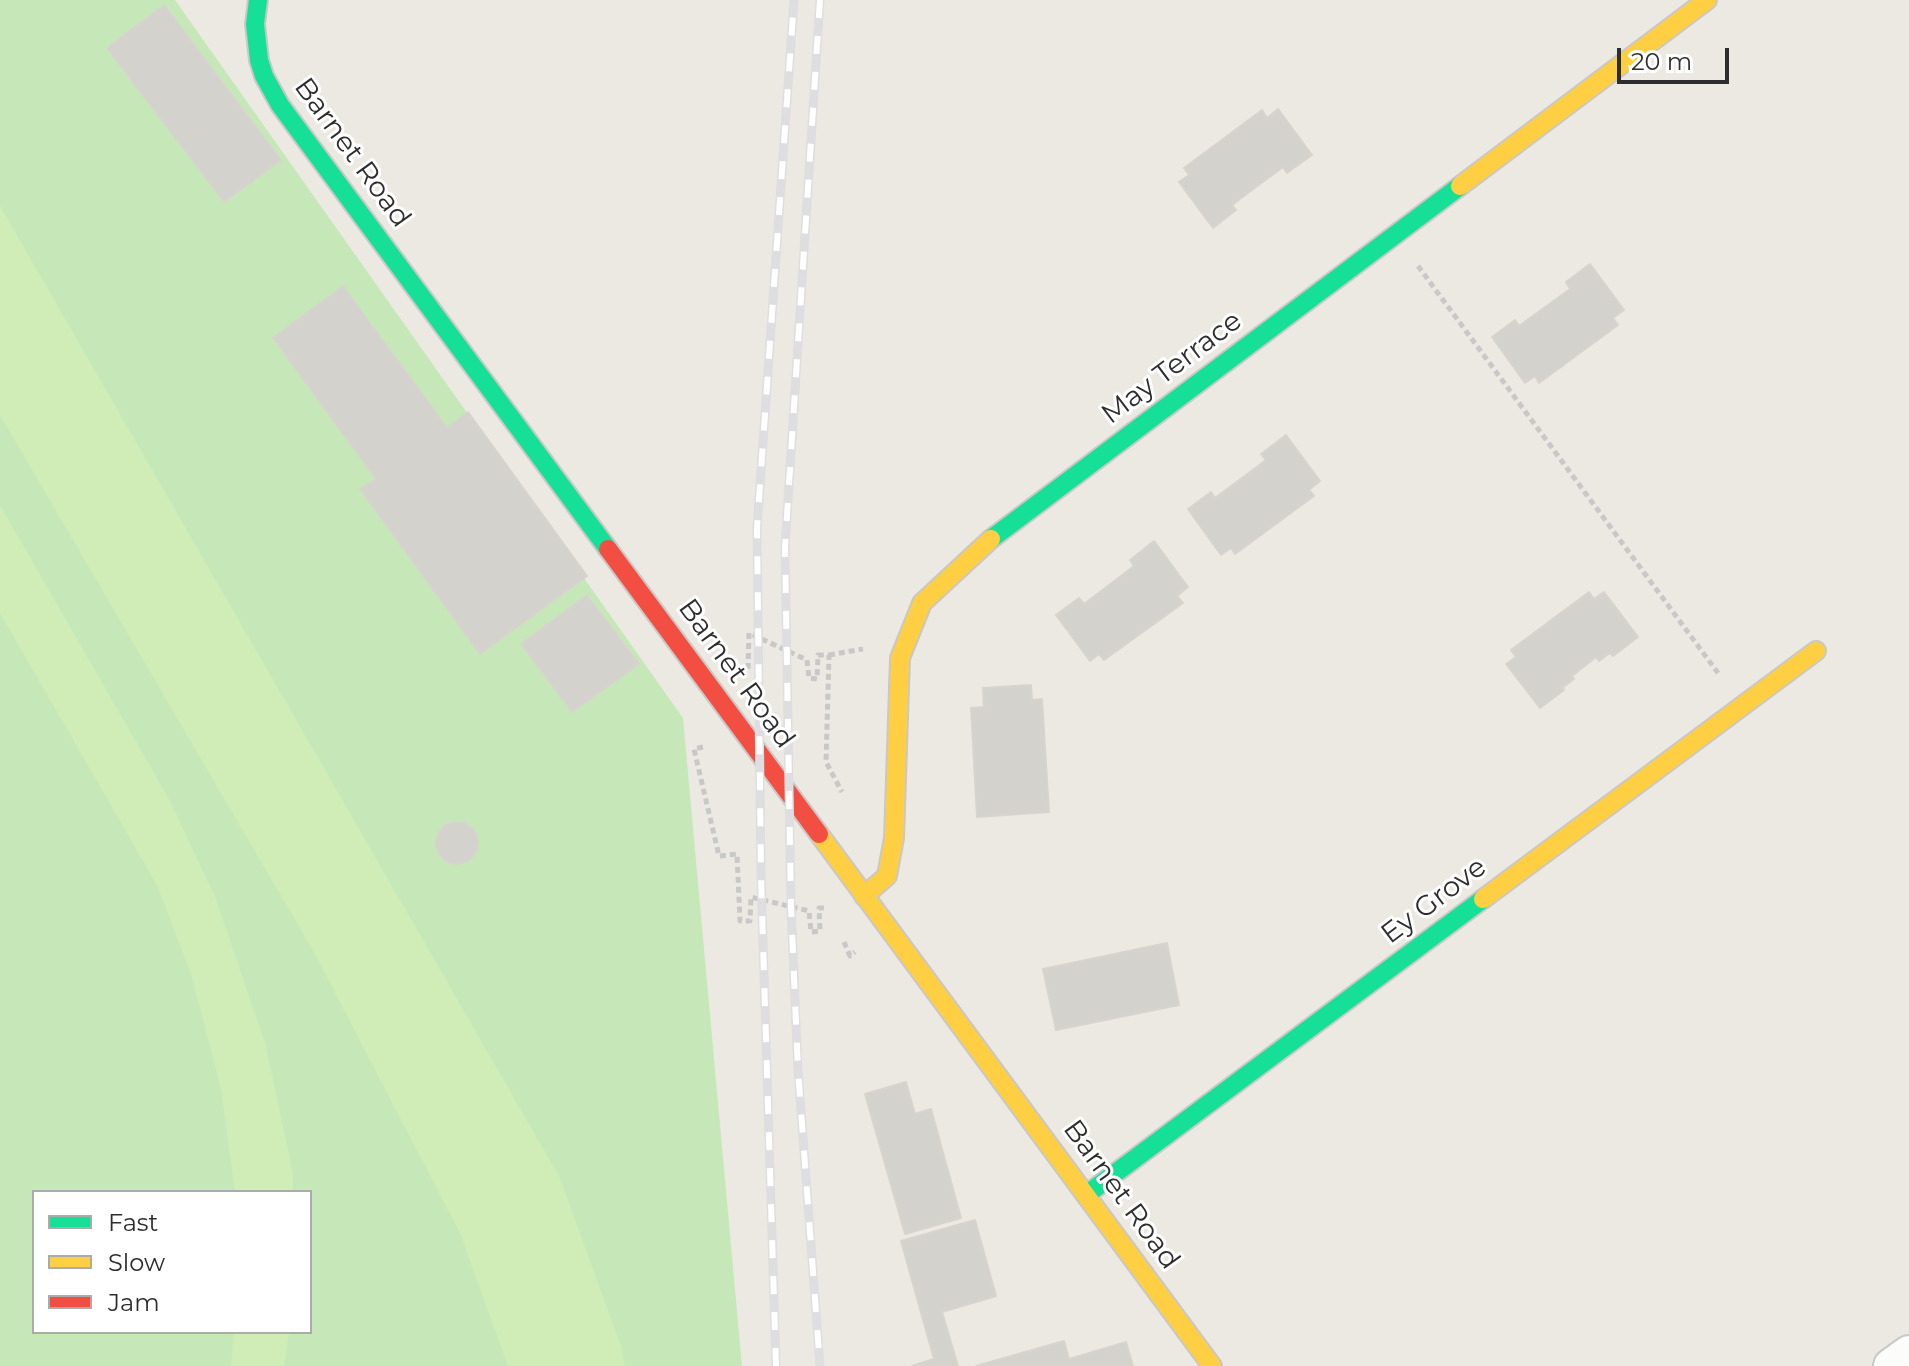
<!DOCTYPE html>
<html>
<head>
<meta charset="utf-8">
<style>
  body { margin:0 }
  #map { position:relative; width:1909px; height:1366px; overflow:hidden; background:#ece9e2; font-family:Montserrat,sans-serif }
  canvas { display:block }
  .legend { position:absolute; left:32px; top:1190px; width:280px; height:144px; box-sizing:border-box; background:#fff; border:2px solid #ababab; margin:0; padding:10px 14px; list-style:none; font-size:24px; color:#2d2d2d }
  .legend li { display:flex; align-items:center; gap:16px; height:40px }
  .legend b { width:40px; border:2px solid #ababab }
  .scale { position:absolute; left:1617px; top:48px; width:112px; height:36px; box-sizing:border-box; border:4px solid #2d2d2d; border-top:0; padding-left:10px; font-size:24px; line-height:28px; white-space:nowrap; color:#2d2d2d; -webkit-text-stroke:6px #fff; paint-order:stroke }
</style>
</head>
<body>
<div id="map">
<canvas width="1909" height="1366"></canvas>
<ul class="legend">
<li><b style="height:10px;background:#16e098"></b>Fast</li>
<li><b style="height:10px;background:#ffcf43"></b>Slow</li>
<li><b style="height:10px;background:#f24e42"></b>Jam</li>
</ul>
<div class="scale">20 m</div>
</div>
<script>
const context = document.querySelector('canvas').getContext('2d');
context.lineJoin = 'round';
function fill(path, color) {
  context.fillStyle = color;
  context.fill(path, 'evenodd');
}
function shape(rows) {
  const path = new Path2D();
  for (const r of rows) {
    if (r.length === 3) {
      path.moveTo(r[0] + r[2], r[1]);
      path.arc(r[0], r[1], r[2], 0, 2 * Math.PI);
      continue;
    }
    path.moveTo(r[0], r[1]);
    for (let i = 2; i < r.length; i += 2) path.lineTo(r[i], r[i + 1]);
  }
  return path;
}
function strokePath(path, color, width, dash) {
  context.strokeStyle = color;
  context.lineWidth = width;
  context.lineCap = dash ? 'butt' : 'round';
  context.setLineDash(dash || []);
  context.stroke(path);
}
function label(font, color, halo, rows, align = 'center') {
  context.font = font + ' Montserrat,sans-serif';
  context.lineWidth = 6;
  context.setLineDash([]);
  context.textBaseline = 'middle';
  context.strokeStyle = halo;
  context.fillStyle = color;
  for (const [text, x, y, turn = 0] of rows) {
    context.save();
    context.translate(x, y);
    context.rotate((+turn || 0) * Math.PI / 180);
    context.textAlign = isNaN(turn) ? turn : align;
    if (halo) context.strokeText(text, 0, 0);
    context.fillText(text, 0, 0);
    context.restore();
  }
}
const green = shape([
  [0,0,175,0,683,718,742,1366,0,1366],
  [34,1192,310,1192,310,1332,34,1332]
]);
const pitch = shape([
  [0,206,559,1176,621,1346,625,1366,508,1366,460,1233,315,954,0,415],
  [0,505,170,801,215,897,265,1043,293,1174,293,1192,235,1192,221,1089,192,977,157,885,0,613],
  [234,1332,289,1332,284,1366,231,1366]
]);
const building = shape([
  [164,5,281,160,224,202,107,48,164,5],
  [1278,109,1312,155,1287,173,1283,167,1232,205,1236,210,1213,228,1179,182,1189,175,1184,168,1262,110,1267,118,1278,109],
  [1590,264,1624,310,1613,318,1618,325,1539,383,1535,376,1525,383,1492,337,1515,320,1519,326,1570,289,1566,282,1590,264],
  [343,286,447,428,468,412,587,576,480,654,360,489,376,479,273,338,343,286],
  [1286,435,1320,481,1309,490,1314,496,1235,554,1231,548,1221,555,1188,509,1211,492,1215,498,1266,460,1261,454,1286,435],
  [1154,541,1188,587,1177,596,1183,603,1104,660,1099,654,1090,661,1056,615,1079,598,1084,604,1134,566,1130,560,1154,541],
  [1589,592,1594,599,1604,592,1638,637,1613,656,1610,653,1599,661,1596,657,1572,676,1574,679,1562,688,1564,690,1540,708,1506,664,1516,657,1511,650,1589,592],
  [587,595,639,664,572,712,521,644,587,595],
  [1031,685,1032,700,1042,699,1049,812,977,817,971,708,984,707,983,688,1031,685],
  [457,843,21],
  [1167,943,1179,1005,1056,1030,1043,969,1167,943],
  [906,1082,915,1114,931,1109,961,1218,905,1234,865,1094,906,1082],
  [975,1220,996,1296,942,1312,958,1366,912,1366,934,1359,901,1241,975,1220],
  [1064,1341,1069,1359,1126,1342,1133,1366,976,1366,1064,1341]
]);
const path = shape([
  [1418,266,1718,673],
  [829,655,863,649],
  [748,669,749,633,807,660,809,678,817,679,818,655,829,655,826,762,842,792],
  [703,747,694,749,719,856,737,854,740,921,750,921,751,897,809,911,811,932,820,931,819,908,824,908],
  [844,942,850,956,855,952]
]);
const street = shape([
  [1891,1366,1909,1353]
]);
const fast = shape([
  [258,0,255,24,259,60,264,76,280,105,608,549],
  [991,539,1460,186],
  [1086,1195,1483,899]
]);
const slow = shape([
  [1460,186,1707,0],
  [819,834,1212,1366],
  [864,896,887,876,894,838,900,658,922,603,991,539],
  [1483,899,1816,651]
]);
const jam = shape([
  [608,549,819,834]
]);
const rail = shape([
  [820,0,785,547,791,906,798,1070,820,1366],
  [776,1366,761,877,757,528,794,0]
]);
const streetNames = [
  ["Barnet Road",352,153,54],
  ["May Terrace",1172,368,-37],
  ["Barnet Road",736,674,54],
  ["Ey Grove",1434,901,-37],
  ["Barnet Road",1121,1195,54]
];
fill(green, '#c6e8b9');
fill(pitch, '#d0edb7');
fill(building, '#d4d2cd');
strokePath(building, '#d7d4ce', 2);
strokePath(street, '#c9c8c7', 38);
strokePath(fast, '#c9c8c7', 22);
strokePath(slow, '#c9c8c7', 22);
strokePath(jam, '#c9c8c7', 22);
strokePath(path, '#c8c8c8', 5, [6, 4]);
strokePath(street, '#fcfcfb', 34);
strokePath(fast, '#16e098', 18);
strokePath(slow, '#ffcf43', 18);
strokePath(jam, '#f24e42', 18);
strokePath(rail, '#dedee0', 9);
strokePath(rail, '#fff', 6, [18]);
label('28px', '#2d2d2d', '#fff', streetNames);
</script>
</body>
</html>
